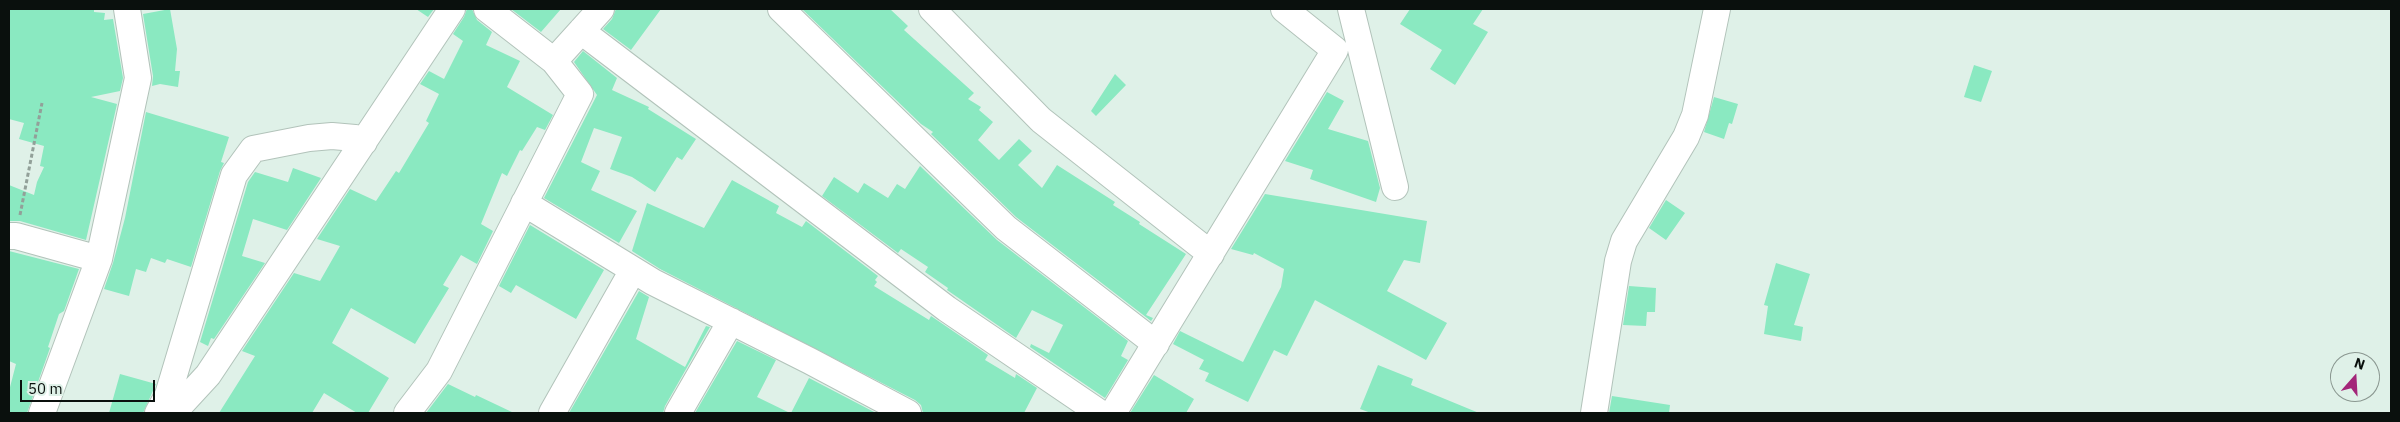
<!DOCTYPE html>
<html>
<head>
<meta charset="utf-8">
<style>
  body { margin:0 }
  #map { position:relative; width:2400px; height:422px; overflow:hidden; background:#dff1e8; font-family:"IBM Plex Sans",sans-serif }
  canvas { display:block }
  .frame { position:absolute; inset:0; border:10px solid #0a100d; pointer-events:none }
  .north { position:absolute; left:2330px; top:352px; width:50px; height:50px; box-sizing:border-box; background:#dff1e8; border:1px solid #8a9790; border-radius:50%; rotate:19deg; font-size:14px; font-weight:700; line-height:20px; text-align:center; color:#0a100d }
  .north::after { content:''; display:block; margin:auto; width:18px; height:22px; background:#a32679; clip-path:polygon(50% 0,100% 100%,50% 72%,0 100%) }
  .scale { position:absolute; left:20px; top:380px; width:135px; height:22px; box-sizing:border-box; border:2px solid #0a100d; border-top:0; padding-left:6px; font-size:15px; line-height:18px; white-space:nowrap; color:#0a100d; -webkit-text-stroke:4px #dff1e8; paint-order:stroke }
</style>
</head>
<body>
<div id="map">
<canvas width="2400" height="422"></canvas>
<div class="frame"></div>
<div class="north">N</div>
<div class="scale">50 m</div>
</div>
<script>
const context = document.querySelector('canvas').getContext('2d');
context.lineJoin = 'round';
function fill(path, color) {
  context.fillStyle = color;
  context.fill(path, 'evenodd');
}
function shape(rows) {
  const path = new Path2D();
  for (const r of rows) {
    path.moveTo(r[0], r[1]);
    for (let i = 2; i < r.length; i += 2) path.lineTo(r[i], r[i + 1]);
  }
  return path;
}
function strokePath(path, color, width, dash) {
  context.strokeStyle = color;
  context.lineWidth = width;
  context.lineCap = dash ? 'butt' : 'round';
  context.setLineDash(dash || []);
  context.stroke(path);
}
const building = shape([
  [9,9,94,9,94,12,105,13,104,20,113,19,123,78,120,91,91,97,117,104,86,240,20,221,9,221,9,185,34,195,37,182,44,167,40,166,44,146,19,139,24,123,9,119],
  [170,9,177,49,175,71,180,71,178,87,160,84,152,86,153,76,143,14],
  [416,9,434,9,428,17],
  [467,9,472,9,477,20,492,32,486,45,520,61,507,87,553,115,545,130,537,127,522,151,520,150,507,176,502,173,481,224,493,231,477,264,461,255,443,285,449,288,415,344,351,308,332,343,389,378,368,413,357,413,324,393,312,413,219,413,255,356,242,351,294,273,320,281,340,246,317,239,350,189,376,201,396,171,399,173,429,123,426,121,439,94,420,84,429,71,444,79,463,41,453,34,464,17],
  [511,9,561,9,541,32],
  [616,9,661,9,631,50,603,29,612,19],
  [802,9,890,9,908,26,904,30,974,93,968,99,981,107,979,110,993,122,978,140,999,160,1019,139,1032,151,1018,165,1042,188,1057,165,1115,202,1113,205,1140,222,1139,224,1186,254,1146,315,1153,318,1151,321,1016,217,931,134,933,132,921,124],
  [1410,9,1483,9,1473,24,1488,32,1455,85,1430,69,1442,50,1400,24],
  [583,51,617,78,612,90,649,107,648,109,696,139,682,160,677,157,655,192,632,177,610,169,622,137,594,128,581,162,600,171,591,190,637,211,619,243,544,198,597,95,574,62],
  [1974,65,1992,71,1981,102,1964,97],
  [1115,74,1126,85,1096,116,1091,111],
  [1327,92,1344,101,1328,129,1368,141,1380,188,1376,202,1310,179,1313,170,1285,161],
  [1714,97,1738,104,1732,124,1729,123,1724,139,1704,132],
  [146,112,229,137,221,162,224,163,220,171,191,267,167,259,165,263,151,258,146,272,136,269,129,296,104,289,113,263,125,218],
  [920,166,997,240,1128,341,1121,356,1128,360,1105,398,1030,347,1031,344,1049,353,1063,325,1032,310,1016,338,947,290,948,288,925,272,928,267,901,249,898,253,822,196,834,177,858,193,864,183,888,198,897,184,905,189],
  [293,168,321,178,287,230,253,219,242,256,265,263,214,339,211,338,208,346,200,342,248,182,255,172,288,182],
  [732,180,779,206,776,213,802,227,806,221,878,276,875,280,877,282,874,286,929,320,931,316,988,355,985,360,1015,378,1016,374,1037,388,1024,413,923,413,921,405,915,400,660,269,632,251,647,203,704,228],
  [1265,194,1427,221,1420,263,1404,260,1387,291,1447,323,1426,360,1315,300,1287,356,1274,350,1248,402,1205,381,1209,373,1199,369,1204,360,1173,344,1180,331,1243,362,1281,287,1284,269,1254,253,1253,255,1231,249],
  [1666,200,1685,213,1666,240,1649,228],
  [530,225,604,270,576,319,516,285,511,293,499,286],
  [9,251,79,269,64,311,59,314,48,347,50,348,27,413,9,413,9,391,16,364,9,361],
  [1776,263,1810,274,1794,325,1803,327,1801,341,1764,334,1768,306,1764,305],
  [1629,286,1656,288,1655,312,1647,312,1646,326,1623,325],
  [639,291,649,297,636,339,685,367,706,326,710,327,665,406,663,413,569,413],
  [737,341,776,360,757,397,790,413,695,413],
  [1378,365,1413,379,1411,385,1479,413,1371,413,1360,409],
  [120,374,156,384,143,413,109,413],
  [1154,375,1194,399,1186,413,1130,413],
  [809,378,876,413,791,413],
  [448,384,475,397,476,395,514,413,426,413],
  [1612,396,1670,405,1669,413,1609,413]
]);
const path = shape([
  [20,215,42,103]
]);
const minor = shape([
  [781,9,1006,228,1156,344],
  [932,9,1041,120,1211,254],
  [1351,9,1395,187],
  [581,31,947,309,1100,413],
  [554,61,601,9],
  [524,203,653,282,810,361,908,413],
  [9,236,16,236,99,259],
  [42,413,99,259,138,78,127,9],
  [158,413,168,395,234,175,253,149,309,138,332,136,355,138,364,142],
  [173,413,208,375,452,9],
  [407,413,439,371,580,94,554,61,487,9],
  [552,413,633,270],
  [678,413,731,321],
  [1113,413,1335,50,1284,9],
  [1594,413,1618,261,1624,241,1686,137,1695,115,1717,9]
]);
fill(building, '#8ae9c1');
strokePath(minor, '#b2c3ba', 28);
strokePath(path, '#92a099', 3, [4, 2.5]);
strokePath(minor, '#fff', 26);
</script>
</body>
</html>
